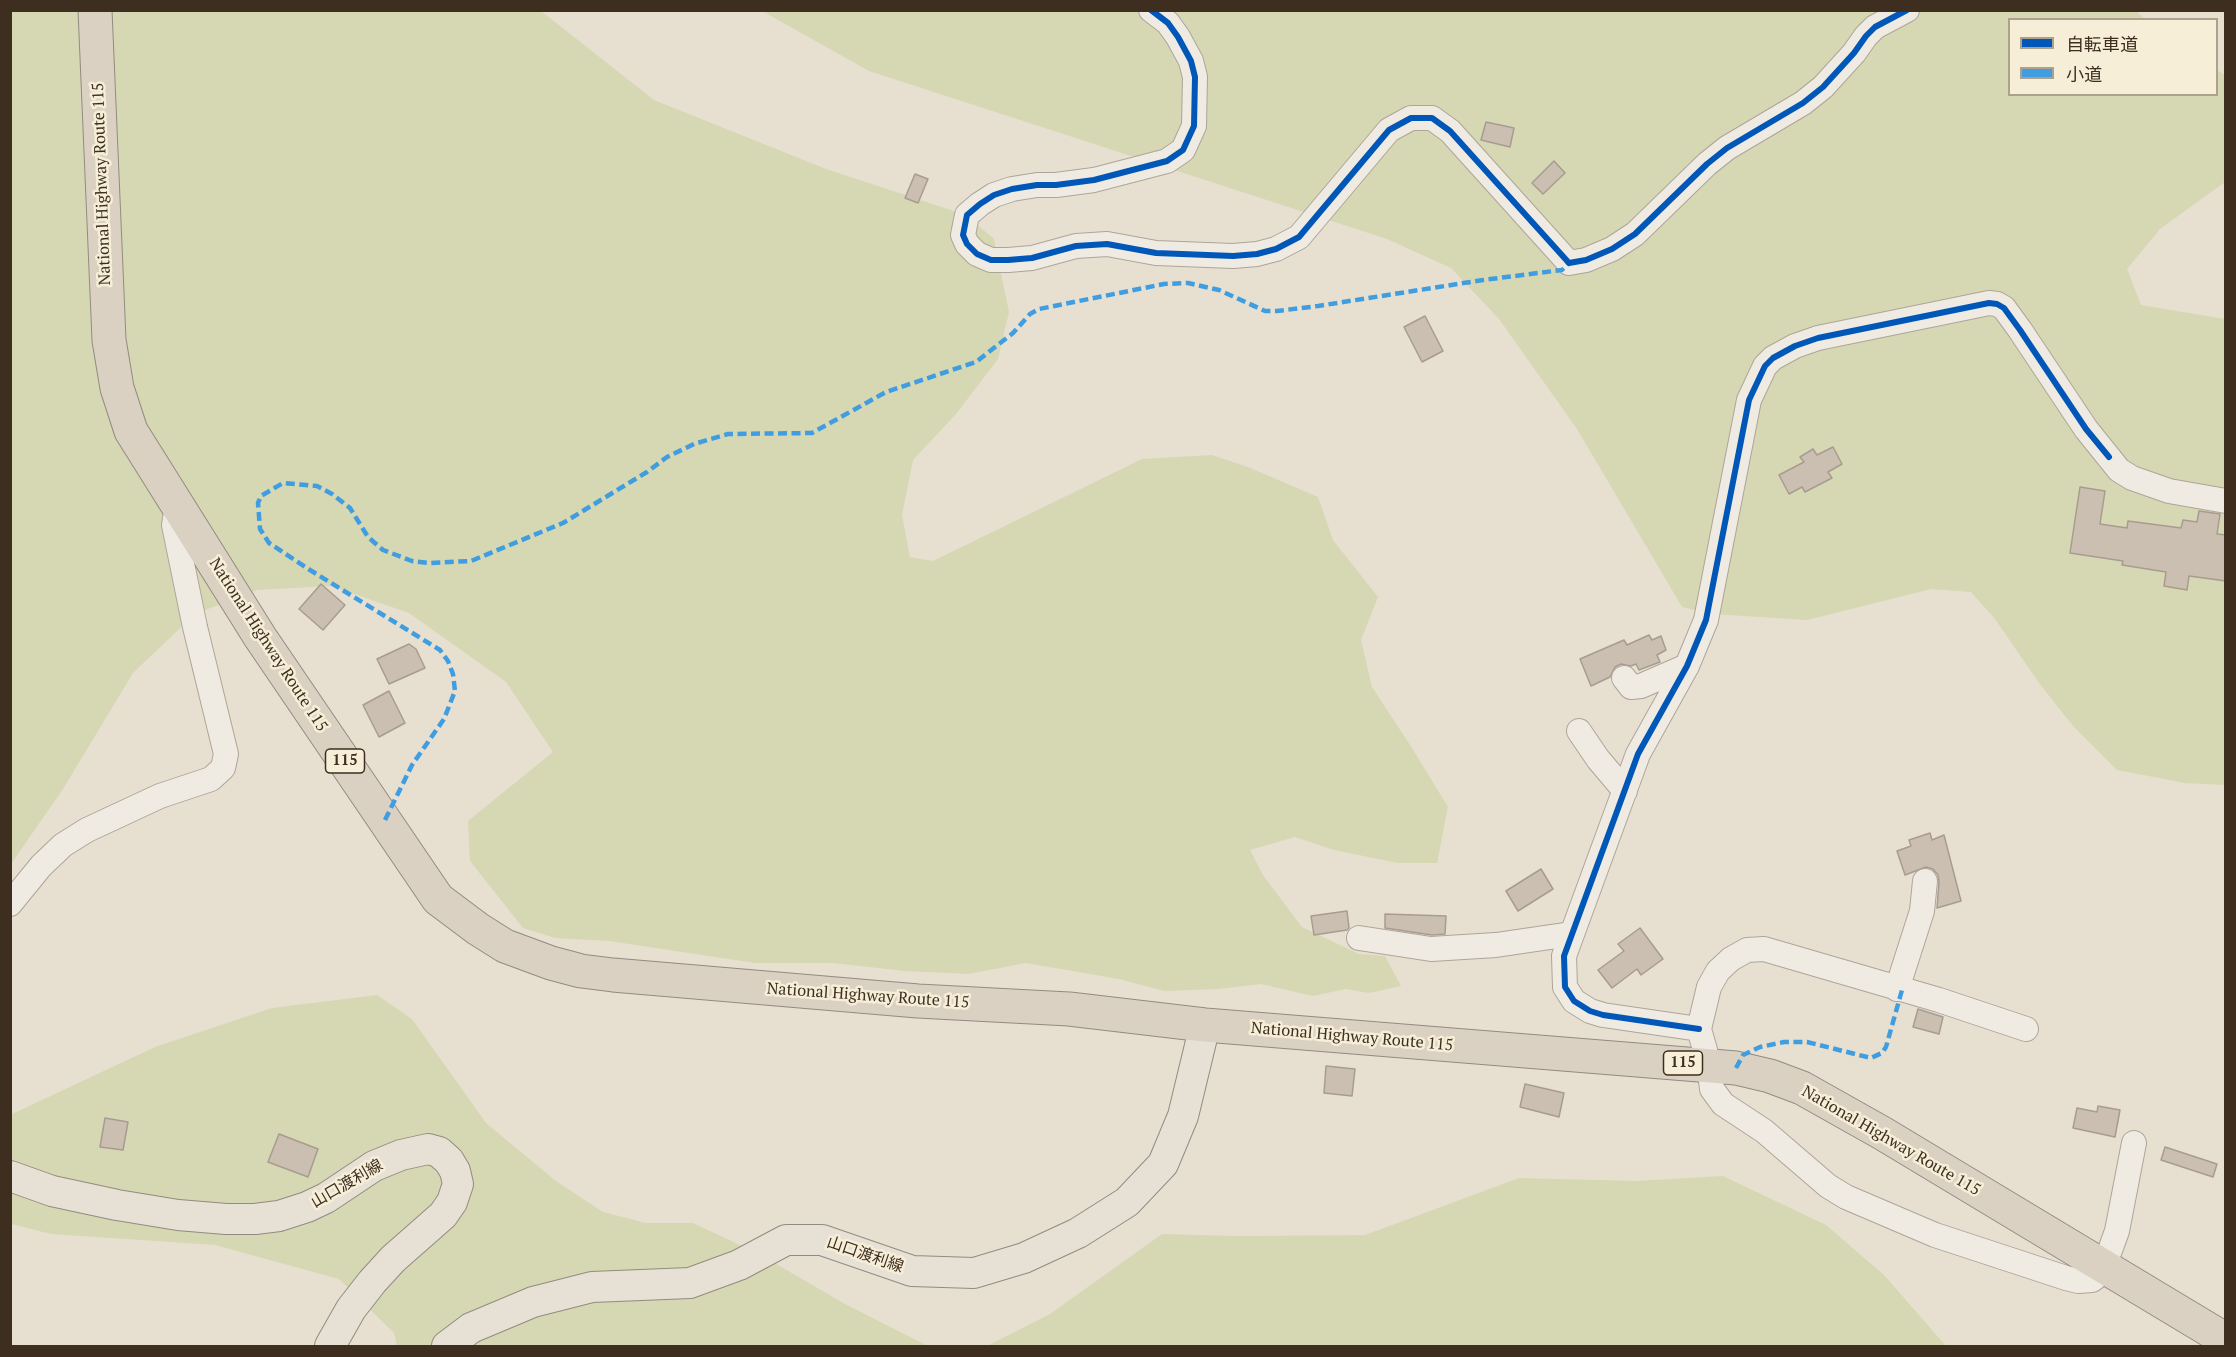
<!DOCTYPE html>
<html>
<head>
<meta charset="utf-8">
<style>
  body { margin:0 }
  #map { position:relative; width:2236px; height:1357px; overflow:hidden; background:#e7e0d1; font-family:"PT Serif","Noto Sans JP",serif }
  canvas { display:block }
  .frame { position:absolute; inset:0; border:12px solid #3d2e20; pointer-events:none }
  .legend { position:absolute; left:2008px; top:18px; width:210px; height:78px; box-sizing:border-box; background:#f7eed8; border:2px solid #ada18e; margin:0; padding:8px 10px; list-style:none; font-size:18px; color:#3d2e20 }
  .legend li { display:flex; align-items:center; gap:12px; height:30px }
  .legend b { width:30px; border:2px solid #ada18e }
</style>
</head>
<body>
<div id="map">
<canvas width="2236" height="1357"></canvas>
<div class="frame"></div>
<ul class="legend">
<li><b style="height:8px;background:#0057b8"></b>自転車道</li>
<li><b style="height:8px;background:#3f9de0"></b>小道</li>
</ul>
</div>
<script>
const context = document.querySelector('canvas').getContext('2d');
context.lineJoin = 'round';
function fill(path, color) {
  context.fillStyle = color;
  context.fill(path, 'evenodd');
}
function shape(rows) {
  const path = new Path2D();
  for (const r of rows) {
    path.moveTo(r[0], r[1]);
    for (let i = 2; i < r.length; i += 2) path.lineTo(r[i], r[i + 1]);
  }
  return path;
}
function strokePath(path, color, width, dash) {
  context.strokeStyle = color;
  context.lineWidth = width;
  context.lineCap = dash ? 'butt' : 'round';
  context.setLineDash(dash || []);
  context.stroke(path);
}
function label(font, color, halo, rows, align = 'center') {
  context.font = font + ' "PT Serif","Noto Sans JP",serif';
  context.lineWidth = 5;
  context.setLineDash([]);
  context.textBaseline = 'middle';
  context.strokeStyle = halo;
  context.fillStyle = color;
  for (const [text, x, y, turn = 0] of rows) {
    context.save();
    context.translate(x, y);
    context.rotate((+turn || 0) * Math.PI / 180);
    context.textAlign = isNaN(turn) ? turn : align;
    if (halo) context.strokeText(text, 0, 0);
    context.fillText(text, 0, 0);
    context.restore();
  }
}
const green = shape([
  [11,10,541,11,654,100,826,169,966,215,994,239,1009,312,998,359,956,414,913,460,902,515,910,557,933,561,1142,459,1212,455,1248,467,1318,497,1333,540,1378,597,1361,640,1372,687,1412,748,1448,807,1437,863,1398,863,1334,850,1295,837,1250,850,1263,875,1302,927,1359,954,1385,956,1401,986,1369,993,1346,989,1313,996,1261,984,1218,989,1164,991,1119,979,1026,963,968,974,905,971,833,963,755,963,609,941,555,938,523,928,470,861,468,821,553,752,506,682,409,613,331,586,257,590,195,614,133,673,63,789,11,864],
  [762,11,2137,11,2144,19,2010,20,2010,94,2216,94,2217,70,2225,75,2225,182,2160,229,2127,269,2141,305,2225,319,2225,785,2185,783,2117,770,2073,726,2039,683,1995,619,1971,592,1931,589,1807,620,1712,614,1682,607,1577,429,1499,319,1451,268,1387,239,869,71],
  [377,995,412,1019,486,1123,556,1181,603,1212,646,1223,693,1223,759,1254,845,1304,928,1346,397,1346,394,1333,339,1279,215,1245,51,1234,11,1224,10,1115,155,1047,272,1008],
  [1723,1176,1826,1225,1884,1275,1946,1346,987,1346,1050,1314,1162,1234,1239,1236,1365,1235,1519,1178,1637,1181]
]);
const building = shape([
  [1486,122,1514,128,1510,147,1481,140,1486,122],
  [1554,161,1565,173,1543,194,1532,183,1554,161],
  [915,174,928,179,918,203,905,198,915,174],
  [1425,316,1443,351,1422,362,1404,327,1425,316],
  [1833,447,1842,464,1828,472,1832,478,1805,492,1802,487,1789,494,1779,475,1804,462,1800,457,1813,449,1817,455,1833,447],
  [2080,487,2105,491,2100,524,2127,528,2128,521,2181,528,2183,520,2197,522,2199,511,2220,514,2217,534,2226,535,2226,581,2189,576,2187,590,2164,586,2166,572,2122,565,2123,561,2070,553,2080,487],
  [321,584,345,605,323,630,299,609,321,584],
  [1649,635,1652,640,1661,636,1666,650,1657,655,1660,662,1639,670,1636,664,1631,666,1621,664,1615,667,1610,677,1591,686,1580,659,1624,640,1627,645,1649,635],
  [409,644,416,649,425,668,389,684,377,659,409,644],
  [389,691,405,723,379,737,363,705,389,691],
  [1930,833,1932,840,1944,835,1961,901,1937,908,1939,882,1938,875,1933,869,1926,867,1905,875,1897,851,1911,846,1909,840,1930,833],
  [1541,869,1553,889,1518,911,1506,891,1541,869],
  [1347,911,1349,928,1347,930,1314,935,1311,916,1347,911],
  [1385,914,1446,916,1445,934,1432,935,1385,928,1385,914],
  [1640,928,1663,959,1641,975,1637,969,1612,988,1598,970,1624,951,1618,944,1640,928],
  [1918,1009,1943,1017,1939,1034,1913,1027,1918,1009],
  [1326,1066,1355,1069,1352,1096,1324,1093,1326,1066],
  [1525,1084,1564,1093,1559,1117,1520,1107,1525,1084],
  [2098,1106,2120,1110,2115,1137,2073,1128,2077,1108,2097,1112,2098,1106],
  [105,1118,128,1122,123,1150,100,1147,105,1118],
  [279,1134,318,1149,308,1177,268,1162,279,1134],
  [2165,1147,2217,1164,2213,1177,2161,1160,2165,1147]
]);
const minor = shape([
  [1151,10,1168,23,1178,37,1191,61,1195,77,1194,126,1183,150,1167,161,1094,180,1056,185,1037,185,1012,189,994,195,980,204,967,215,963,235,967,244,977,254,991,260,1008,260,1032,258,1076,246,1107,244,1156,253,1233,256,1257,254,1276,249,1299,237,1389,130,1411,118,1432,118,1450,131,1569,263,1586,260,1612,249,1635,234,1707,164,1727,148,1803,103,1823,87,1854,53,1866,36,1875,27,1907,10],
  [1624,678,1631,687,1641,686,1687,666],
  [1579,731,1598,759,1625,791],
  [10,904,41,866,63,845,87,830,160,796,211,779,223,768,226,754,195,627,174,525,176,513,179,509],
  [1359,938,1431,949,1496,945,1571,934],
  [1897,989,1922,911,1925,881],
  [1699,1029,1603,1015,1590,1011,1574,1001,1565,987,1564,956,1638,754,1687,666,1706,620,1749,400,1765,366,1773,358,1795,346,1818,338,1989,303,1997,304,2004,308,2020,330,2086,429,2119,470,2132,478,2169,491,2226,501],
  [2026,1029,1939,1000,1764,949,1747,950,1731,959,1718,971,1709,987,1699,1029,1709,1064,1712,1089,1723,1104,1764,1131,1828,1186,1846,1197,1935,1235,2066,1278,2078,1281,2092,1280,2108,1268],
  [2101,1265,2109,1253,2117,1231,2134,1143]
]);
const major = shape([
  [10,1176,52,1191,117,1205,178,1215,226,1219,255,1219,279,1216,307,1207,326,1198,374,1166,401,1155,428,1149,439,1152,449,1161,455,1171,458,1184,452,1202,443,1215,393,1259,372,1282,351,1309,330,1346],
  [447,1346,471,1328,533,1302,592,1287,690,1283,739,1265,786,1240,822,1240,912,1271,974,1273,1024,1258,1078,1233,1127,1202,1163,1164,1183,1116,1205,1025]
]);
const highway = shape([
  [95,10,109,340,117,388,131,431,260,637,438,899,478,929,505,946,551,963,581,971,613,975,918,1001,1069,1009,1205,1025,1736,1068,1770,1076,1802,1088,1882,1133,2226,1340]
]);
const quiet = shape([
  [385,820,412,765,444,719,455,691,453,674,448,661,440,650,310,570,269,543,260,529,258,503,261,496,283,483,317,486,332,494,350,508,368,537,383,550,412,561,430,563,471,561,563,523,647,472,667,457,694,444,728,434,812,433,886,392,976,362,1013,333,1030,314,1039,309,1164,284,1188,283,1219,290,1265,311,1277,311,1318,306,1483,280,1562,270,1569,263],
  [1736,1068,1743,1055,1760,1047,1784,1042,1807,1042,1871,1058,1882,1053,1886,1047,1902,990]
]);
const cycleway = shape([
  [1151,10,1168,23,1178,37,1191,61,1195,77,1194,126,1183,150,1167,161,1094,180,1056,185,1037,185,1012,189,994,195,980,204,967,215,963,235,967,244,977,254,991,260,1008,260,1032,258,1076,246,1107,244,1156,253,1233,256,1257,254,1276,249,1299,237,1389,130,1411,118,1432,118,1450,131,1569,263,1586,260,1612,249,1635,234,1707,164,1727,148,1803,103,1823,87,1854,53,1866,36,1875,27,1907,10],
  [1699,1029,1603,1015,1590,1011,1574,1001,1565,987,1564,956,1638,754,1687,666,1706,620,1749,400,1765,366,1773,358,1795,346,1818,338,1989,303,1997,304,2004,308,2020,330,2086,429,2109,457]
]);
const shields = [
  [345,761,39],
  [1683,1063,39]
];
const shieldNames = [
  ["115",345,761],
  ["115",1683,1063]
];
const streetNames = [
  ["National Highway Route 115",102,184,-92],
  ["National Highway Route 115",268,645,57],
  ["National Highway Route 115",868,996,4],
  ["National Highway Route 115",1352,1037,5],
  ["National Highway Route 115",1891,1141,30],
  ["山口渡利線",347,1184,-30],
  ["山口渡利線",865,1255,19]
];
fill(green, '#d6d7b3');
fill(building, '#cbbfb2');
strokePath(building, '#a89c90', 1.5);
strokePath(minor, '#ada599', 26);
strokePath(major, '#928b80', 32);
strokePath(highway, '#928b80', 35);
strokePath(minor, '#efebe3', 24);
strokePath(major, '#e6e1d4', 30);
strokePath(highway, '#dad1c2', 33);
strokePath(quiet, '#3f9de0', 4.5, [9, 4.5]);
strokePath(cycleway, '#0057b8', 6);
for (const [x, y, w] of shields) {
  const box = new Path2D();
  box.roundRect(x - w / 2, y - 12, w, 24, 4.5);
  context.fillStyle = '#f7eed8';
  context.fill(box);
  strokePath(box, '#3d2e20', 1.5);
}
label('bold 15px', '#3d2e20', null, shieldNames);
label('16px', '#3d2e20', '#f7eed8', streetNames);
</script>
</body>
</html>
